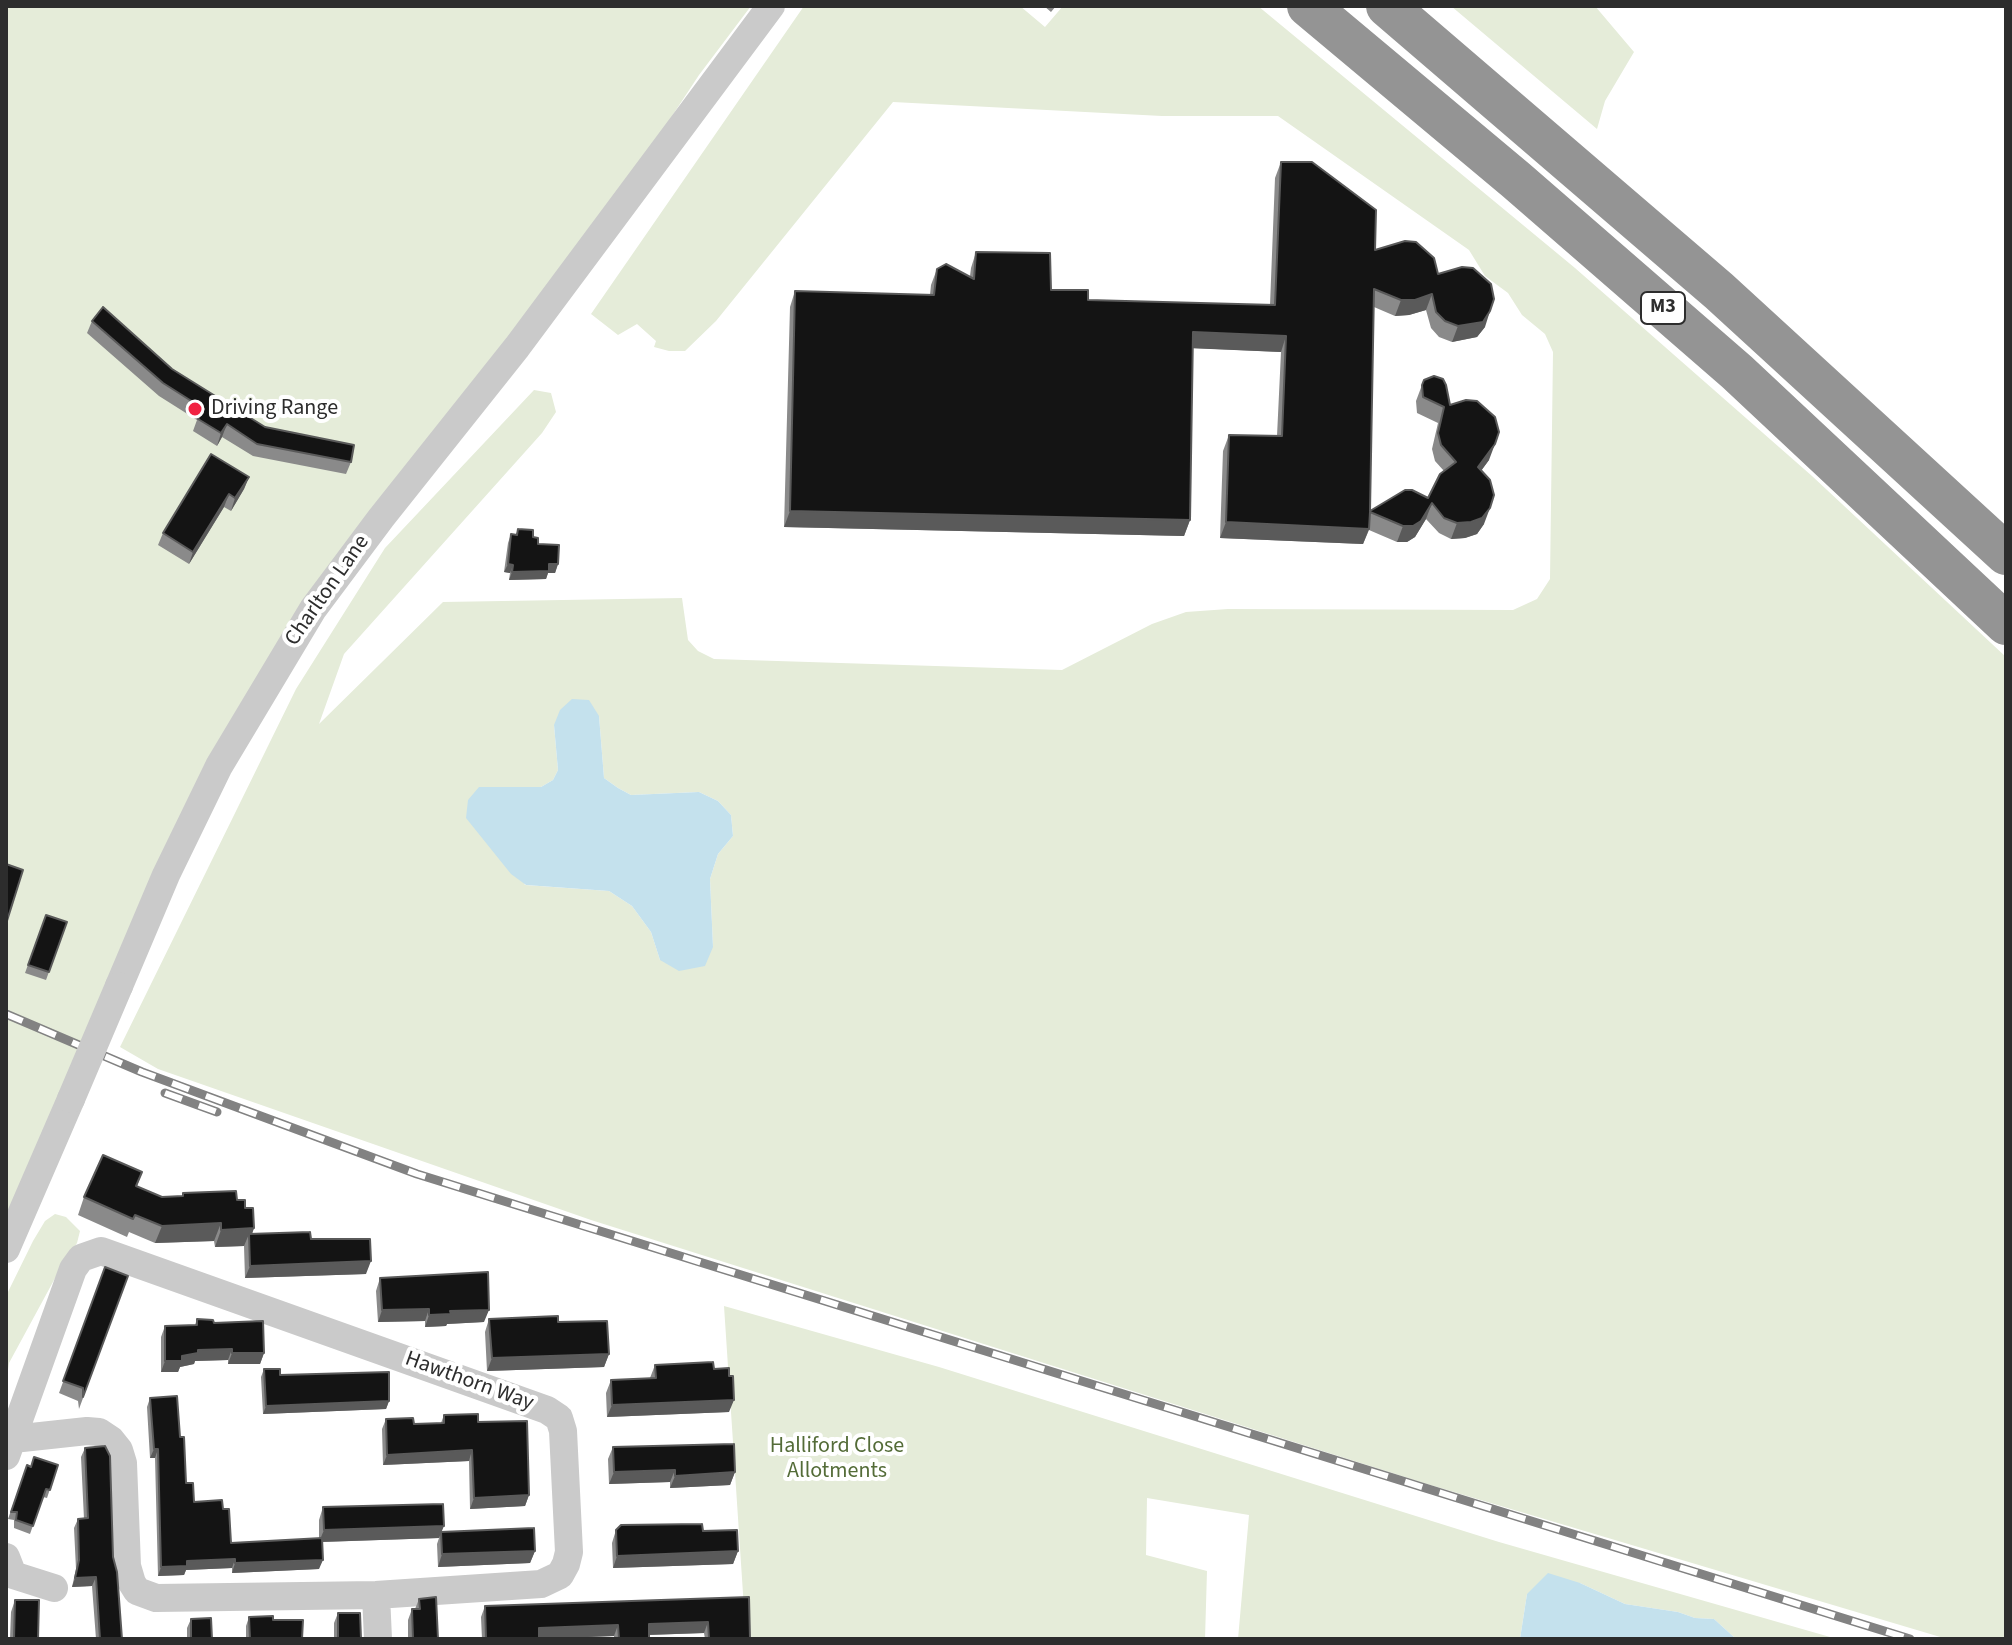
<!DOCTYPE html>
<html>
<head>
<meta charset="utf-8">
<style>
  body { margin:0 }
  #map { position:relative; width:2012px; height:1645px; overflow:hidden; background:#fff; font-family:"Source Sans 3",sans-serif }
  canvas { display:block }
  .frame { position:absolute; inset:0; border:8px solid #2d2d2d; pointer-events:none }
</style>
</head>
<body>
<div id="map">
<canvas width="2012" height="1645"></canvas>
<div class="frame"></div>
</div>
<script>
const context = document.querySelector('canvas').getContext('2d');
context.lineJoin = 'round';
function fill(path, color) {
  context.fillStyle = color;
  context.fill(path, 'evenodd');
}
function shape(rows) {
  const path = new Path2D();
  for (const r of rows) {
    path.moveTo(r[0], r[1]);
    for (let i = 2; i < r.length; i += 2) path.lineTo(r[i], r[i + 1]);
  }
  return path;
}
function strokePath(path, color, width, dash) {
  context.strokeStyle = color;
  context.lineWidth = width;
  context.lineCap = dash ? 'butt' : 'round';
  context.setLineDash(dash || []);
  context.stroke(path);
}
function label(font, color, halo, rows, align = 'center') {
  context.font = font + ' "Source Sans 3",sans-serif';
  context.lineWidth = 8;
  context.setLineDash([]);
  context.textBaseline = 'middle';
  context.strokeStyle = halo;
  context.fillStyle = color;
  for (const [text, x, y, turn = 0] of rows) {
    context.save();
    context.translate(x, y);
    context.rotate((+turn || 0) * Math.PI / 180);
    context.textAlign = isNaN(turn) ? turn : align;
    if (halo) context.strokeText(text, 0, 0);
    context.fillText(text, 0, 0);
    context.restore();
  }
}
const green = shape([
  [6,6,751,6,699,75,547,306,281,660,6,1249],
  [804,6,1020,6,1045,27,1063,6,1258,6,1575,268,1812,476,2006,657,2006,1639,1947,1639,1427,1484,591,1220,158,1069,120,1047,296,689,385,548,534,390,551,393,556,412,542,433,344,654,319,724,443,602,682,598,688,640,698,651,714,659,1062,670,1152,624,1186,612,1228,609,1513,610,1537,599,1550,579,1553,352,1545,334,1522,315,1508,293,1485,276,1469,250,1278,116,1162,116,893,102,716,321,685,351,669,351,654,347,656,341,637,324,618,335,591,314],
  [599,716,604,778,618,788,631,795,699,792,718,801,731,815,733,836,718,854,710,879,713,947,660,960,651,932,632,906,609,891,525,885,479,787,541,787,553,780,558,770,554,725],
  [1451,6,1595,6,1634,52,1605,101,1597,129],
  [55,1214,66,1217,80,1231,77,1243,60,1269,9,1363,6,1384,6,1296,33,1241,45,1221],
  [724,1306,939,1367,1499,1542,1837,1639,1735,1638,1714,1619,1695,1618,1678,1612,1625,1604,1580,1583,1527,1594,1520,1639,1238,1639,1249,1515,1147,1498,1146,1555,1207,1571,1205,1639,746,1639]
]);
const water = shape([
  [572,699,589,700,599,716,604,778,618,788,631,795,699,792,718,801,731,815,733,836,718,854,710,879,713,947,705,966,679,971,660,960,651,932,632,906,609,891,526,885,511,874,466,818,468,800,479,787,541,787,553,780,558,770,554,725,560,710],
  [1548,1573,1580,1583,1625,1604,1678,1612,1695,1618,1714,1619,1735,1638,1742,1639,1520,1639,1527,1594]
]);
const minor = shape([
  [119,986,166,875,219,766,313,609,381,518,517,347,771,6],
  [6,1249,71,1099],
  [6,1456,73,1269,81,1258,101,1251,547,1410,559,1418,563,1431,569,1552,566,1564,560,1575,541,1584,376,1595,156,1598,137,1591,132,1583,127,1566,123,1463,119,1450,111,1440,99,1432,87,1431,13,1439],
  [6,1557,13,1575,54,1588],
  [376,1595,378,1639]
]);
const highway = shape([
  [1308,6,1516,180,1737,372,2006,624],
  [1387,6,1719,291,2006,554]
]);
const rail = shape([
  [6,1014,142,1072,417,1174,1910,1639],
  [165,1093,217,1112]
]);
const minorBridge = shape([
  [71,1099,119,986]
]);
const wall = shape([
  [1044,6,1056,6,1051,12],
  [1281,162,1375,250,1438,274,1485,327,1477,337,1452,342,1439,337,1431,328,1426,310,1409,315,1395,316,1374,307,1370,511,1428,498,1444,471,1435,461,1432,449,1438,423,1417,413,1416,401,1422,385,1450,405,1489,460,1481,471,1484,524,1477,534,1465,538,1451,539,1439,533,1426,519,1415,537,1407,542,1397,542,1369,530,1363,544,1220,538,1223,451,1229,435,1277,436,1281,352,1193,348,1190,520,1184,536,784,527,790,307,795,291,930,295,931,285,937,269,970,276,971,268,976,252,1051,290,1088,300,1270,305,1275,178],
  [92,321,172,369,265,427,351,462,346,474,253,456,222,437,217,446,193,431,197,420,159,396,87,333],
  [249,477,244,489,231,511,224,507,189,564,158,545,163,533],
  [518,529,533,537,538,544,558,564,555,573,548,573,546,579,509,580,510,573,504,572,508,543,511,534,516,535],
  [46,915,67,922,46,980,25,973],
  [142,1172,137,1186,162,1197,182,1196,183,1193,237,1200,245,1208,254,1228,252,1234,311,1239,366,1274,245,1278,244,1246,215,1247,214,1241,155,1243,129,1232,127,1237,78,1215,84,1197],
  [105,1267,128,1276,79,1409,78,1401,59,1393],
  [380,1278,484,1322,447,1324,446,1326,425,1327,425,1321,378,1322,376,1291],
  [197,1319,264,1353,260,1364,228,1364,228,1360,195,1361,194,1364,180,1367,178,1372,161,1372,161,1337,165,1326,195,1325],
  [489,1319,558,1322,609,1354,604,1367,487,1371,485,1332],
  [655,1365,714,1369,729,1412,607,1417,606,1393,611,1380,650,1378],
  [264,1369,280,1375,389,1401,386,1409,263,1414,261,1377],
  [150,1398,180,1437,186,1483,194,1502,223,1509,231,1543,319,1538,319,1520,323,1507,535,1551,530,1563,438,1567,437,1544,439,1538,322,1542,319,1569,232,1573,232,1568,186,1570,184,1575,158,1576,155,1458,150,1458,147,1407],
  [444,1415,478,1422,529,1495,525,1506,470,1509,469,1461,383,1465,382,1429,386,1419,414,1424,441,1423],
  [613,1447,735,1472,730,1485,670,1488,670,1482,609,1484,608,1459],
  [85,1448,113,1557,122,1639,96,1639,92,1586,72,1587,76,1569,74,1528,78,1519,84,1519,81,1457],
  [27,1465,30,1466,58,1465,47,1498,43,1497,30,1534,14,1528,14,1520,8,1519],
  [616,1530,703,1531,738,1551,733,1564,613,1568,612,1543],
  [749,1597,750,1639,705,1639,704,1633,649,1635,649,1639,614,1639,614,1636,539,1639,482,1639,481,1617,485,1606],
  [419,1599,438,1639,408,1639,408,1620,412,1609,415,1609],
  [15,1600,38,1639,10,1639,11,1612],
  [338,1613,361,1639,334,1639,334,1623],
  [249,1617,273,1620,302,1639,246,1639,246,1626],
  [191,1619,212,1639,187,1639,187,1628]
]);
const shadedWall = shape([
  [1432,294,1426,310,1409,315,1395,316,1401,300],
  [1490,311,1485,327,1477,337,1452,342,1458,326],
  [1193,332,1286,336,1281,352,1187,348],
  [227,424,222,437,217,446,221,433],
  [1495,444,1489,460,1472,483,1478,467],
  [249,477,244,489,231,511,235,498],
  [229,494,224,507,189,564,193,552],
  [1432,503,1426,519,1415,537,1407,542,1397,542,1403,526],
  [1490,508,1484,524,1477,534,1465,538,1451,539,1457,523],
  [790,511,1190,520,1184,536,784,527],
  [1226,522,1369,529,1363,544,1220,538],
  [508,564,513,565,510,573,504,572],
  [549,564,558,564,555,573,548,573,546,579,509,580,512,572],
  [221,1223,214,1241,155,1243,162,1226],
  [254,1228,249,1242,249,1234,244,1246,215,1247,221,1230],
  [371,1261,366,1274,245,1278,250,1266],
  [429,1309,425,1321,378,1322,382,1310],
  [489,1310,484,1322,447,1324,446,1326,425,1327,429,1315,450,1311],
  [232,1349,228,1360,195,1361,194,1364,180,1367,178,1372,161,1372,165,1361,198,1350],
  [232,1353,264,1353,260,1364,228,1364],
  [609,1354,604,1367,487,1371,492,1358],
  [734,1400,729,1412,607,1417,612,1405],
  [389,1401,386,1409,263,1414,266,1406],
  [154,1449,158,1449,155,1458,150,1458],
  [472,1450,469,1461,383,1465,387,1455],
  [675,1470,670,1482,609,1484,614,1472],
  [735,1472,730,1485,670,1488,675,1476],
  [529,1495,525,1506,470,1509,474,1498],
  [444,1526,439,1538,319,1542,324,1530],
  [535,1551,530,1563,438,1567,442,1554],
  [738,1551,733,1564,613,1568,617,1556],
  [235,1559,232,1568,186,1570,184,1575,158,1576,161,1567,187,1561],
  [323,1560,319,1569,232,1573,235,1563],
  [96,1577,92,1586,72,1587,75,1578],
  [708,1622,704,1633,645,1635,649,1624],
  [618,1625,614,1636,535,1639,539,1628]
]);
const building = shape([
  [1281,162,1312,162,1376,210,1375,250,1405,241,1416,242,1434,258,1438,274,1462,267,1473,268,1491,284,1494,299,1490,311,1483,322,1458,326,1445,321,1436,312,1432,294,1415,300,1401,300,1374,289,1370,511,1405,490,1412,490,1428,498,1440,474,1456,462,1441,445,1438,433,1444,407,1423,397,1422,385,1424,380,1434,376,1443,379,1446,385,1450,405,1466,400,1477,401,1495,417,1499,432,1495,444,1478,467,1490,480,1494,495,1490,508,1482,518,1471,522,1457,523,1444,518,1432,503,1421,521,1413,526,1403,526,1370,512,1369,529,1226,522,1229,435,1282,436,1286,336,1193,332,1190,520,790,511,795,291,934,295,937,269,946,264,974,279,976,252,1050,253,1051,290,1088,290,1088,300,1275,305,1281,162],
  [103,307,172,369,265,427,354,445,351,462,257,444,227,424,221,433,198,419,204,409,163,383,92,321,103,307],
  [211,454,249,477,235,498,229,494,193,552,163,533,211,454],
  [518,529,533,530,533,537,538,538,538,544,559,545,558,564,549,564,549,571,512,572,513,565,508,564,511,534,517,535,518,529],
  [6,864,23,870,6,924,6,864],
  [46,915,67,922,49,972,28,965,46,915],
  [103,1155,142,1172,136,1186,162,1197,183,1196,183,1193,236,1191,237,1200,245,1200,245,1208,253,1208,254,1228,221,1230,221,1223,162,1226,135,1215,133,1219,84,1197,103,1155],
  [310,1232,311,1239,370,1239,371,1261,250,1266,249,1234,310,1232],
  [105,1267,128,1276,83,1397,83,1388,63,1381,105,1267],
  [488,1272,489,1310,450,1311,451,1314,429,1315,429,1309,382,1310,380,1278,488,1272],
  [558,1316,558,1322,607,1321,609,1354,492,1358,489,1319,558,1316],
  [197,1319,213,1320,214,1323,263,1321,264,1353,232,1353,232,1349,198,1350,198,1353,182,1356,182,1361,165,1361,165,1326,197,1325,197,1319],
  [713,1362,714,1369,729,1368,729,1376,733,1376,734,1400,612,1405,611,1380,656,1378,655,1365,713,1362],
  [264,1369,280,1369,280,1375,389,1372,389,1401,266,1406,264,1369],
  [177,1396,180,1437,184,1437,186,1483,193,1483,194,1502,222,1500,223,1509,229,1509,231,1543,322,1538,323,1560,235,1563,235,1559,187,1561,187,1566,161,1567,158,1449,154,1449,150,1398,177,1396],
  [478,1414,478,1422,527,1421,529,1495,474,1498,472,1450,387,1455,386,1419,413,1418,414,1424,444,1423,444,1415,478,1414],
  [734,1444,735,1472,675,1476,675,1470,614,1472,613,1447,734,1444],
  [105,1446,110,1456,113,1557,117,1572,122,1639,100,1639,96,1577,75,1578,79,1560,78,1519,88,1518,85,1448,105,1446],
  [34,1457,58,1465,50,1490,46,1489,33,1526,16,1520,17,1512,11,1512,27,1465,31,1467,34,1457],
  [443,1504,444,1526,324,1530,323,1507,443,1504],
  [702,1524,703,1531,737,1530,738,1551,617,1556,616,1530,621,1525,702,1524],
  [534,1528,535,1551,442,1554,441,1532,534,1528],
  [436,1597,438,1639,413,1639,412,1609,420,1609,419,1599,436,1597],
  [749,1597,750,1639,709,1639,708,1622,649,1624,649,1639,619,1639,618,1625,539,1628,539,1639,486,1639,485,1606,749,1597],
  [15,1600,39,1600,38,1639,14,1639,15,1600],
  [338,1613,360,1613,361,1639,338,1639,338,1613],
  [273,1616,273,1620,303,1620,302,1639,250,1639,249,1617,273,1616],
  [211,1618,212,1639,191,1639,191,1619,211,1618]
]);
const markers = [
  [195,409,8,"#f12242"]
];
const shields = [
  [1663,308,44]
];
const shieldNames = [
  ["M3",1663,308]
];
const poiNames = [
  ["Driving Range",211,409]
];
const streetNames = [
  ["Charlton Lane",328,591,-55],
  ["Hawthorn Way",469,1382,20]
];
const parkNames = [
  ["Halliford Close",837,1447],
  ["Allotments",837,1472]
];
fill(green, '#e5ecd9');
fill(water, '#c4e1ed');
strokePath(minor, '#cacaca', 28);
strokePath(highway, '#949494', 42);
strokePath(rail, '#828282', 9);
strokePath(rail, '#fff', 6, [18]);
strokePath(minorBridge, '#cacaca', 28);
fill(wall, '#8a8a8a');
fill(shadedWall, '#5a5a5a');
fill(building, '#141414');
strokePath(building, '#5a5a5a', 2);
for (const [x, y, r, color] of markers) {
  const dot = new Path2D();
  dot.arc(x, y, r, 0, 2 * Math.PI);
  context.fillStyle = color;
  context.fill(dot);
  strokePath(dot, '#fff', 3);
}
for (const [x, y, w] of shields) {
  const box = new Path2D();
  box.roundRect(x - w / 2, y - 16, w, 32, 6);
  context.fillStyle = '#fff';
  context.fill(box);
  strokePath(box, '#2d2d2d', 2);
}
label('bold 20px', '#2d2d2d', null, shieldNames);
label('22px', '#2d2d2d', '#fff', poiNames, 'left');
label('22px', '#2d2d2d', '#fff', streetNames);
label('22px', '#546c38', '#fff', parkNames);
</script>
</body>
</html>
